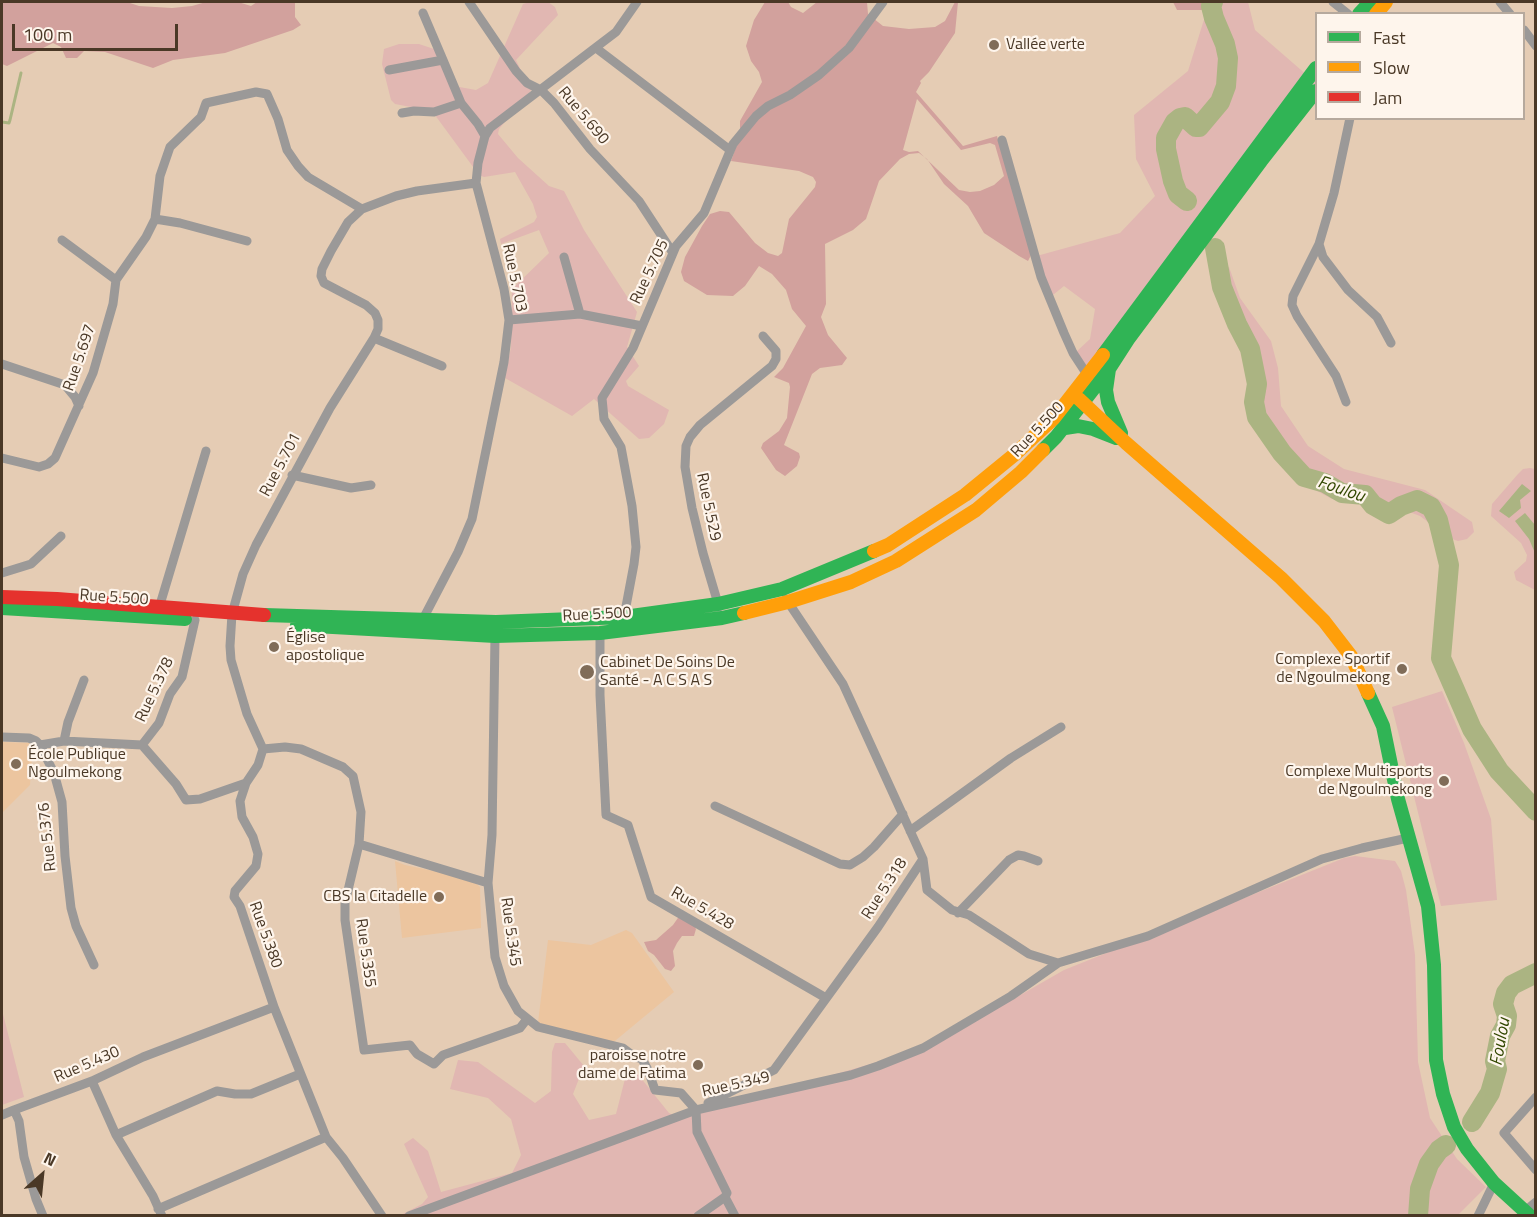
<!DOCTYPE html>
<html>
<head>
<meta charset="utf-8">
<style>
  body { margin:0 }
  #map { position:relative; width:1537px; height:1217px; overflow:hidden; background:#e5ccb4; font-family:"Titillium Web",sans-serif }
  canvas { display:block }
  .frame { position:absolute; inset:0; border:3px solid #4a3826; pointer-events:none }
  .legend { position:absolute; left:1315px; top:12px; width:210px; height:108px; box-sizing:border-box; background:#fef5ec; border:2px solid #b6a99d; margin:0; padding:8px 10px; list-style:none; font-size:18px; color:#4a3826 }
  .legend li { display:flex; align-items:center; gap:12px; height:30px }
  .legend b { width:30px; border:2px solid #b6a99d }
  .north { position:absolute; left:12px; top:1145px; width:60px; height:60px; -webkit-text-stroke:4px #fef5ec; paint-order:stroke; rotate:27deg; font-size:16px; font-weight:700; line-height:24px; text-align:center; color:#4a3826 }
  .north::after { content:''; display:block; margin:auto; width:21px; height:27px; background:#4a3826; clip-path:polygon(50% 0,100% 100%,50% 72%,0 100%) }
  .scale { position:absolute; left:12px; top:24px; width:166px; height:27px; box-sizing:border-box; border:3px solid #4a3826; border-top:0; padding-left:8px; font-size:18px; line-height:21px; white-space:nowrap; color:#4a3826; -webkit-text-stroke:4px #fef5ec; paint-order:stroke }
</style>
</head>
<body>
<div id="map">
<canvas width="1537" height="1217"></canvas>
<div class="frame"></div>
<ul class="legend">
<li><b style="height:8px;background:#30b455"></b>Fast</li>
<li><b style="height:8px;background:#ff9f0a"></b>Slow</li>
<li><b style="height:8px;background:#e5322d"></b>Jam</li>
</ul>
<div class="north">N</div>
<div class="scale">100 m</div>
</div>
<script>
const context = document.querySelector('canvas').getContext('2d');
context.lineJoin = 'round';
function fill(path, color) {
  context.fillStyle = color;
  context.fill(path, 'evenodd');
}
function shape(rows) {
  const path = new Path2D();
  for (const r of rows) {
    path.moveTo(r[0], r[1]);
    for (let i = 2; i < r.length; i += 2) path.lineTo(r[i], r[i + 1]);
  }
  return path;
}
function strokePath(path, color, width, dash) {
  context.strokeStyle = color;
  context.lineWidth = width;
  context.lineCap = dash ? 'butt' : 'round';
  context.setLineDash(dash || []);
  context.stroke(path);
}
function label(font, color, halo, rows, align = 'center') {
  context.font = font + ' "Titillium Web",sans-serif';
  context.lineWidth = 4.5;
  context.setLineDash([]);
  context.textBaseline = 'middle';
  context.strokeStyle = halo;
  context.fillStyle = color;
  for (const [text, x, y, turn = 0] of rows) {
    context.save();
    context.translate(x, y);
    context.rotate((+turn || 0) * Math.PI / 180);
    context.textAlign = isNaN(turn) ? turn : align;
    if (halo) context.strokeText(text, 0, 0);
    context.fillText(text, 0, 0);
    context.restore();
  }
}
const built = shape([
  [2,742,33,743,30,785,2,813],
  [395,861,405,865,472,879,480,887,481,928,402,938],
  [626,930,632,933,674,992,610,1045,537,1031,548,940,591,945]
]);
const green = shape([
  [530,2,548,2,555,7,558,15,516,60,527,83,533,88,499,129,498,134,518,158,549,186,564,191,584,230,637,312,627,347,639,366,626,381,628,386,669,410,664,424,649,438,639,439,594,399,572,416,505,378,511,347,512,289,549,253,539,230,501,244,500,239,534,222,537,217,533,204,515,172,484,177,479,175,432,111,395,104,391,100,382,64,384,49,399,44,419,44,434,49,454,86,476,90,488,83,523,4],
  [1220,2,1248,2,1255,30,1316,83,1316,91,1088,377,1075,353,1090,339,1095,309,1064,286,1048,299,1033,257,1120,233,1155,196,1136,159,1134,115,1188,71,1207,10],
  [1217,267,1229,267,1240,298,1271,341,1278,368,1281,406,1308,446,1344,469,1425,490,1472,522,1474,532,1467,539,1458,541,1449,538,1420,516,1404,510,1332,499,1308,486,1280,464,1259,434,1255,402,1243,358,1214,284,1212,275],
  [1530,468,1535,469,1535,590,1516,580,1514,572,1526,561,1527,555,1521,543,1491,516,1492,504,1518,474,1523,469],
  [1442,691,1464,743,1491,819,1497,900,1441,906,1392,707],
  [1355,856,1395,861,1401,871,1406,890,1415,955,1418,1062,1430,1118,1457,1159,1486,1187,1457,1216,399,1216,422,1204,428,1197,404,1144,413,1138,428,1151,441,1192,512,1173,521,1155,511,1119,488,1098,450,1089,458,1060,478,1062,535,1103,551,1091,552,1052,555,1043,565,1043,584,1066,573,1094,589,1120,616,1114,626,1075,636,1072,669,1113,679,1118,689,1116,930,1047,1064,970,1344,858],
  [2,1010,24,1097,2,1105]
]);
const forest = shape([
  [2,2,127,2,139,6,172,8,192,6,206,2,238,2,251,6,257,2,295,2,295,17,301,25,293,30,225,53,173,60,153,68,105,52,84,51,77,58,66,58,61,47,53,43,7,66,2,64],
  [765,2,788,2,791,7,803,13,817,2,867,2,868,14,883,26,909,29,935,27,945,21,955,2,958,2,955,33,929,72,920,81,921,83,916,92,963,146,997,136,1031,255,1028,261,1019,256,984,233,968,206,944,184,927,159,919,153,909,154,900,159,879,181,866,219,853,230,825,244,826,304,821,317,828,335,847,358,842,365,820,368,812,374,784,445,799,453,800,457,797,466,785,476,776,470,761,448,763,443,779,431,787,418,790,387,789,383,774,377,783,368,806,326,792,309,786,290,772,274,759,266,745,286,733,296,707,295,684,281,681,272,685,257,702,226,710,214,720,211,729,212,755,243,768,253,778,256,782,253,789,219,815,187,816,182,813,177,799,171,731,161,740,136,740,121,762,82,759,72,751,61,746,46,754,20],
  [917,99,961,150,990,143,995,145,1004,176,994,185,980,191,970,192,959,190,918,151,909,152,903,150],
  [1173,2,1220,2,1207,10,1177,10],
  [680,915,693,924,696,929,694,936,682,936,677,943,673,951,675,966,671,971,665,969,654,955,648,951,644,942,656,940,673,925]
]);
const water = shape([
  [1522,484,1531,491,1520,500,1521,508,1509,518,1499,511],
  [1525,513,1535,525,1535,553,1529,539,1515,521]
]);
const stream = shape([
  [2,122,9,123,10,120,21,73]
]);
const river = shape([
  [1187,201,1178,194,1173,181,1166,149,1166,138,1175,122,1180,118,1185,117,1196,127,1199,127,1220,102,1226,86,1228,58,1225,44,1214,18,1211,6,1213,2],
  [1215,248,1222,287,1237,324,1250,349,1257,384,1254,402,1257,417,1282,453,1304,477,1325,483,1342,493,1365,495,1373,505,1389,514,1401,506,1417,500,1431,507,1438,520,1449,565,1441,658,1472,729,1499,771,1536,811],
  [1472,1122,1490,1093,1497,1069,1495,1061,1500,1036,1506,1025,1507,1016,1503,1004,1506,993,1512,985,1536,973],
  [1418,1216,1420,1189,1429,1164,1439,1150,1446,1145]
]);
const street = shape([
  [469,2,516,71,527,83,541,90,554,103,590,149,639,201,673,253],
  [1333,2,1348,14],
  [1500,2,1510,14],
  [423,13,443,60],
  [1524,30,1536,46],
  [596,48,730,150],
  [389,70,443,60,461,103,478,124,485,136],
  [402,113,414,111,434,112,461,103],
  [1002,140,1041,277,1064,333,1073,353,1088,376],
  [362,209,348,222,331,251,322,269,321,276,324,283,366,305,375,313,378,320,378,329,374,338,442,366],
  [155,219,180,223,247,241],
  [62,240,116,280],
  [1319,244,1323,257,1348,290,1377,317,1391,343],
  [564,257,580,314],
  [509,320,580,314,642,326],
  [374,338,330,408,256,545,243,574,232,614,230,646,231,660,247,714,263,749,258,765,246,783,240,801,242,817,253,837,258,854,256,866,235,891,234,897,240,906,274,1007,326,1137,343,1158,382,1216],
  [2,364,65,385,75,397,79,406],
  [1346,402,1336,376,1297,316,1292,305,1293,296,1319,244,1334,193,1350,118],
  [2,458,39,467,48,464,55,458,93,373,113,304,116,280,146,237,155,219,160,176,170,147,201,117,206,103,256,92,267,94,278,119,287,150,298,166,308,177,362,209,396,196,417,191,476,183],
  [292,475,351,488,371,485],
  [2,573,31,564,61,536],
  [786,599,843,684,923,859,927,890,952,910,969,915,1029,954,1058,963],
  [719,607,703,553,692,508,685,467,686,446,690,437,700,425,772,366,776,359,776,351,763,336],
  [159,608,206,451],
  [624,617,634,564,636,547,632,506,621,447,604,419,602,398,633,348,676,246,704,213,733,144,756,116,768,106,790,95,819,75,849,48,883,2],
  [423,619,458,552,472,519,504,362,509,320,504,289,476,183,478,163,485,136,490,128,616,32,637,2],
  [195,620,182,677,170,694,159,723,142,745,176,784,186,800,200,799,246,783],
  [600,633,600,695,606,815,628,825,651,897,826,998],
  [495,636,492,835,488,883,495,957,504,986,518,1011,538,1027,623,1048,635,1057,642,1059,648,1070,655,1090,681,1093,696,1110],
  [2,737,29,738,36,741,40,745,54,773,62,802,65,856,71,908,76,926,94,965],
  [64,741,68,722,84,680],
  [40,745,64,741,142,745],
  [263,749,285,747,301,749,343,767,353,776,361,812,359,844,345,903,345,920,364,1050,410,1045,417,1054,434,1064,443,1055,520,1028,527,1019],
  [715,806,840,864,850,865,863,857,874,847,903,814],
  [910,831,1011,758,1061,727],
  [359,844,488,883],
  [958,913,1009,860,1018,855,1024,856,1038,861],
  [92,1081,116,1135,153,1196,162,1216],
  [1536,1097,1504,1133,1536,1170],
  [708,1103,774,1070,878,927,923,859],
  [696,1110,697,1132,727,1193,725,1197,735,1216],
  [2,1115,14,1110],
  [116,1135,217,1091,235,1094,251,1094,300,1074],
  [158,1209,326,1137],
  [1525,1211,1536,1202],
  [43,1216,36,1199,24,1157,19,1121,14,1110,92,1081,143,1057,274,1007],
  [409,1216,696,1110,851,1075,878,1066,923,1048,1011,996,1058,963,1148,936,1322,859,1362,848,1408,838],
  [698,1216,725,1197],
  [1478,1216,1494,1183]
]);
const fast = shape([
  [1359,14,1370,2],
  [1103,355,1316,68],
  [1065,428,1078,426,1093,429,1116,438],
  [1121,433,1108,402,1106,390,1109,369,1129,338,1261,161,1316,91],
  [1043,450,1056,437,1109,369],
  [2,608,185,619],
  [264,615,496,622,624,617,718,604,782,589,874,551],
  [297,625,495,636,600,633,722,618,744,613],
  [1368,693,1383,726,1398,799,1428,906,1434,965,1436,1060,1443,1094,1454,1127,1467,1149,1494,1183,1530,1216]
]);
const slow = shape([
  [1376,14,1386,2],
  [1079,399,1126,443,1281,578,1324,621,1351,656,1368,693],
  [874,551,888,545,965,495,1014,455,1054,418,1103,355],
  [744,613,788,602,851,582,896,561,976,510,1021,472,1043,450]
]);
const jam = shape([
  [2,597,57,599,264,615]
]);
const markers = [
  [994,45,6,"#806c58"],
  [274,647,6,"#806c58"],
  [1402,669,6,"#806c58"],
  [587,672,8,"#806c58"],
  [16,764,6,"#806c58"],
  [1444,781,6,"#806c58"],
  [439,897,6,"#806c58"],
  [698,1065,6,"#806c58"]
];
const poiNames = [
  ["Vallée verte",1006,45],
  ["Église",286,638],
  ["apostolique",286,656],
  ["Complexe Sportif",1390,660,"right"],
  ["de Ngoulmekong",1390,678,"right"],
  ["Cabinet De Soins De",600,663],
  ["Santé - A C S A S",600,681],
  ["École Publique",28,755],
  ["Ngoulmekong",28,773],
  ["Complexe Multisports",1432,772,"right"],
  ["de Ngoulmekong",1432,790,"right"],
  ["CBS la Citadelle",427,897,"right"],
  ["paroisse notre",686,1056,"right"],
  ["dame de Fatima",686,1074,"right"]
];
const streetNames = [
  ["Rue 5.690",583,116,50],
  ["Rue 5.705",650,272,-65],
  ["Rue 5.703",514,278,78],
  ["Rue 5.697",80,358,-71],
  ["Rue 5.500",1038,430,-47],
  ["Rue 5.701",281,465,-62],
  ["Rue 5.529",708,507,78],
  ["Rue 5.500",114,598,4],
  ["Rue 5.500",597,615,-3],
  ["Rue 5.378",155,690,-65],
  ["Rue 5.376",48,837,-96],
  ["Rue 5.318",885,889,-57],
  ["Rue 5.428",702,909,30],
  ["Rue 5.345",510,932,82],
  ["Rue 5.380",265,935,70],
  ["Rue 5.355",365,953,82],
  ["Rue 5.430",87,1065,-23],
  ["Rue 5.349",736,1085,-13]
];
const waterNames = [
  ["Foulou",1341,490,19],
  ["Foulou",1501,1042,-80]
];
fill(built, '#ecc59f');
fill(green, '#e1b7b2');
fill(forest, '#d2a19d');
fill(water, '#abb482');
strokePath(stream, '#abb482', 3);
strokePath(river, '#abb482', 20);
strokePath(street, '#9b9998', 9);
strokePath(fast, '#30b455', 14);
strokePath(slow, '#ff9f0a', 14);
strokePath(jam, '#e5322d', 14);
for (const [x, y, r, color] of markers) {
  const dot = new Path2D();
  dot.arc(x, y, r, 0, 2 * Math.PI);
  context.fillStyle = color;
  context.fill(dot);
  strokePath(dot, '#fef5ec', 2);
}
label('16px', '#4a3826', '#fef5ec', poiNames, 'left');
label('16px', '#4a3826', '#fef5ec', streetNames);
label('italic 18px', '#324700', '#fef5ec', waterNames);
</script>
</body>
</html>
